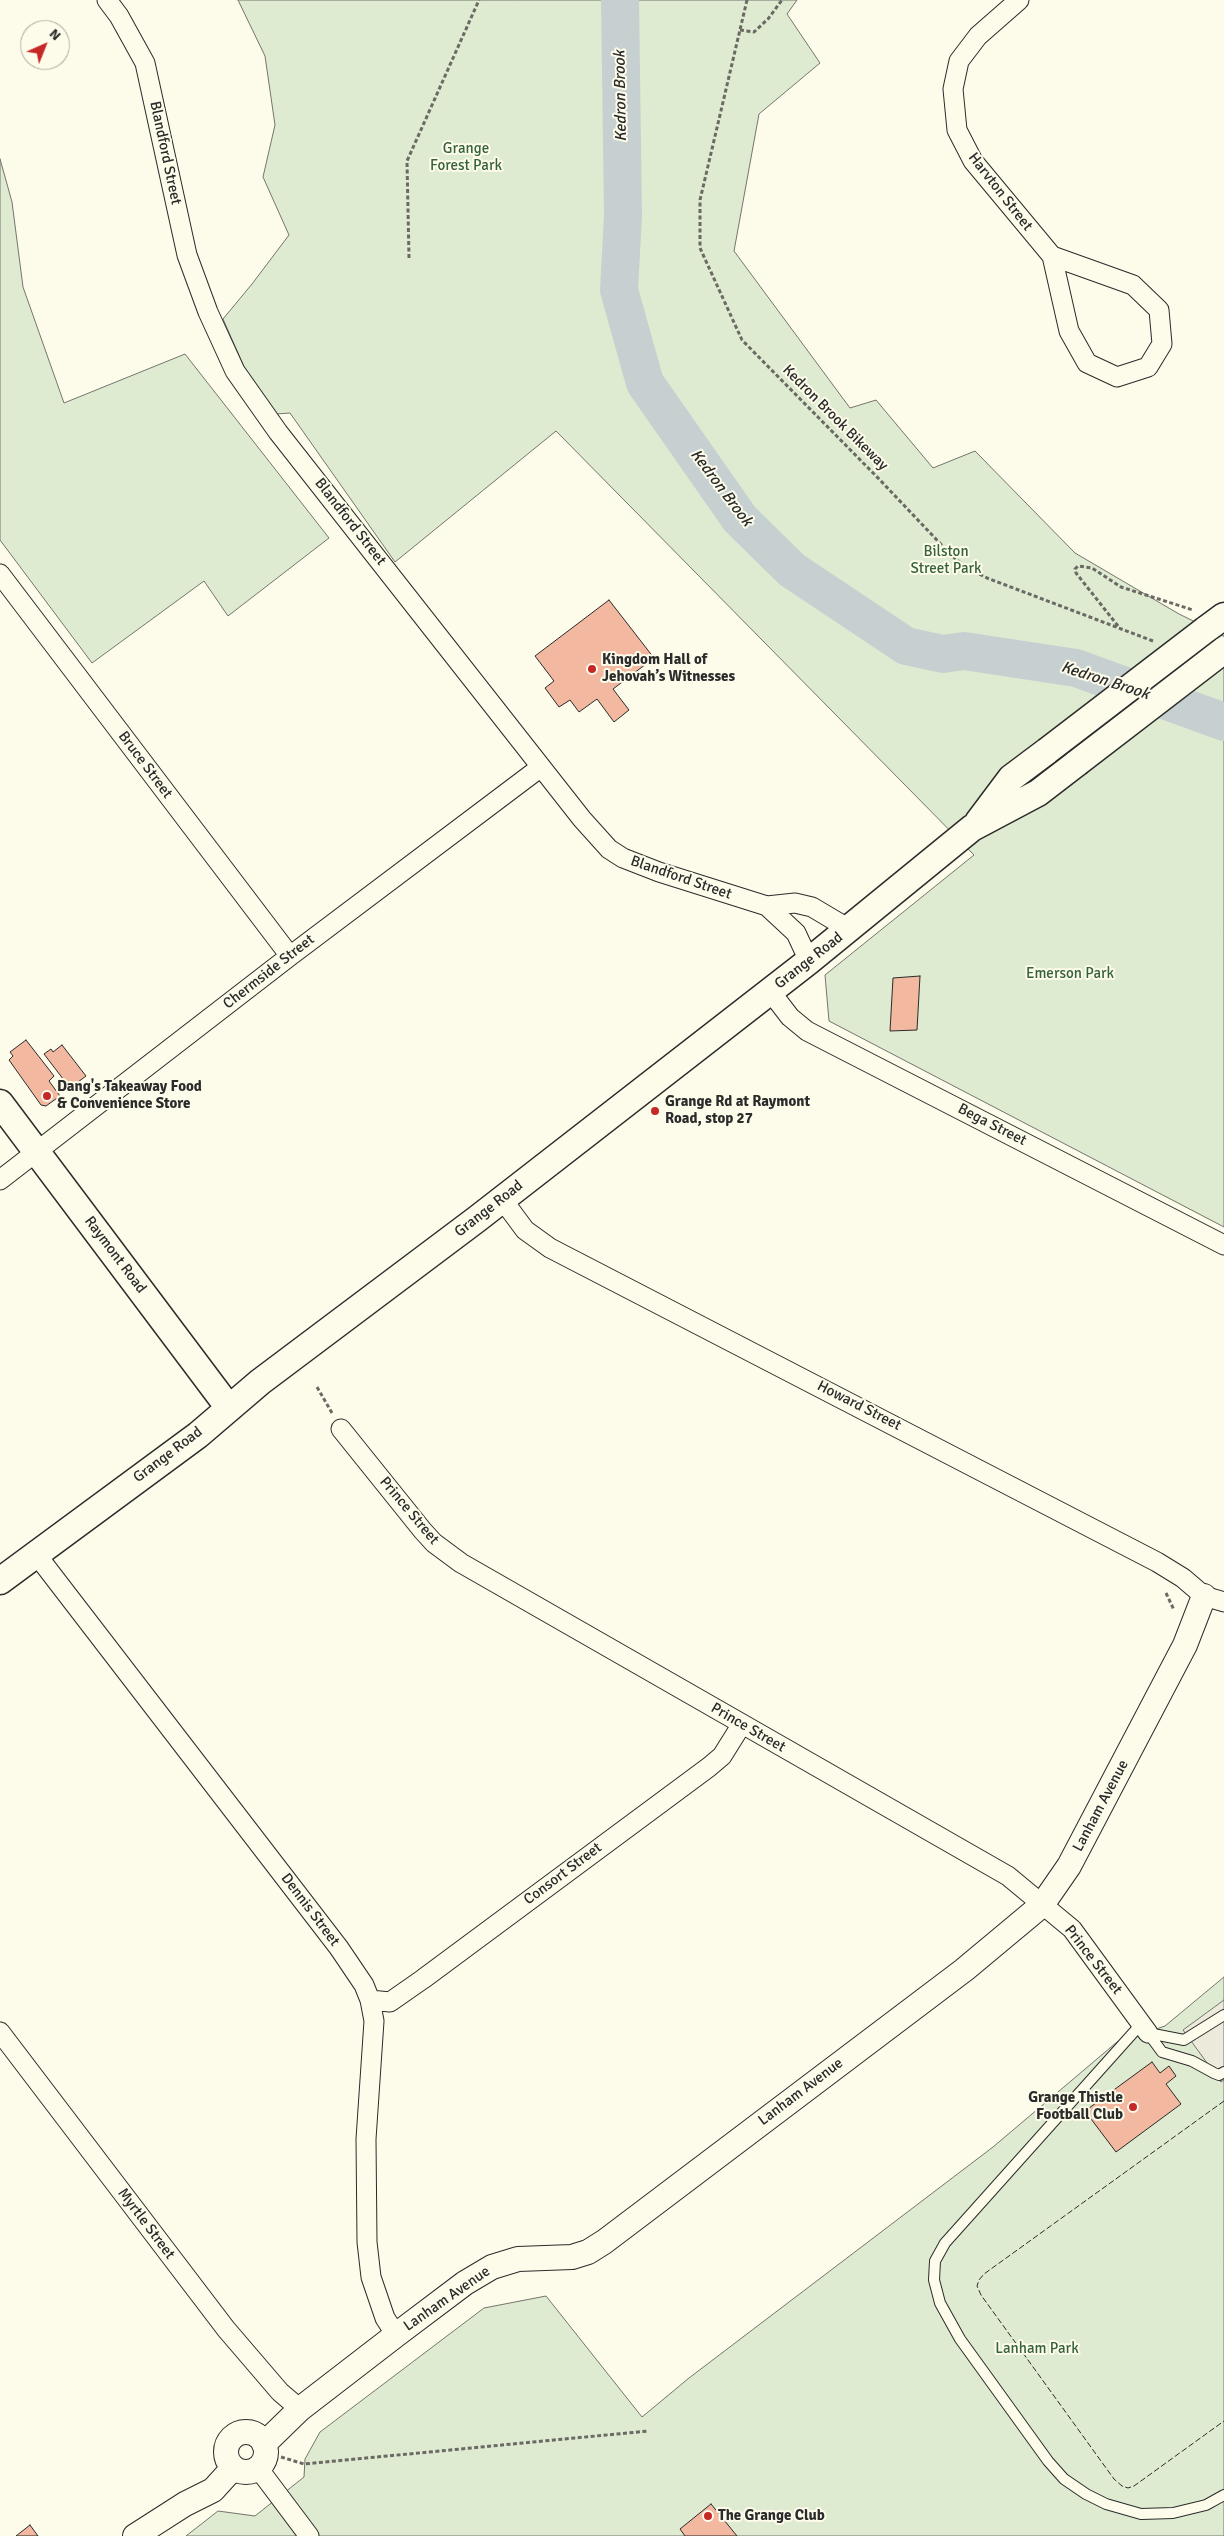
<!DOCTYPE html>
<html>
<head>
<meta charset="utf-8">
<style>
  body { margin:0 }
  #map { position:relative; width:1224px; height:2536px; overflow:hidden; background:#fdfbea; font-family:Signika,sans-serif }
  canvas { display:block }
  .north { position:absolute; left:20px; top:20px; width:50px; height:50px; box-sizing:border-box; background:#fdfbea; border:1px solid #a9a89e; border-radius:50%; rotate:44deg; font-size:14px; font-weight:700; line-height:20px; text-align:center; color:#2b2b2b }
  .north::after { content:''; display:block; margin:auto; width:18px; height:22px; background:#c62828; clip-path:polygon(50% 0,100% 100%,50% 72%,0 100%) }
</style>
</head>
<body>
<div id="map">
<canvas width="1224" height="2536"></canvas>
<div class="north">N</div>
</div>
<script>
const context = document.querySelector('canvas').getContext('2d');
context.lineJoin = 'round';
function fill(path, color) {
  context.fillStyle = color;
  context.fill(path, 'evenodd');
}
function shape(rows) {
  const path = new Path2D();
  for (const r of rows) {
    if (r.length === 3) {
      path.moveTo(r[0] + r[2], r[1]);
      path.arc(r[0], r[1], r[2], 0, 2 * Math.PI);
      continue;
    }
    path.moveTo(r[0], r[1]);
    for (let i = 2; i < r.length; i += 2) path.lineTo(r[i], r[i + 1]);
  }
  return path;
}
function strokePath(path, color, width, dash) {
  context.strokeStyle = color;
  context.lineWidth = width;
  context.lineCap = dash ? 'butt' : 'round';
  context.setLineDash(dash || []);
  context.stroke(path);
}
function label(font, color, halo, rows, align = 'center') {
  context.font = font + ' Signika,sans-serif';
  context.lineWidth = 4;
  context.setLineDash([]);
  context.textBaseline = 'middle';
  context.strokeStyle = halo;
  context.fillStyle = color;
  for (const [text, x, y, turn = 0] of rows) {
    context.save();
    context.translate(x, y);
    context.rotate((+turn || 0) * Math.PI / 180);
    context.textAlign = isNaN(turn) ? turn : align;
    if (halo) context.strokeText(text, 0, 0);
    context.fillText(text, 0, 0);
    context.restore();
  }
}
const green = shape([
  [238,0,797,0,787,14,820,63,759,114,734,251,850,408,876,400,933,468,975,451,1075,553,1179,614,1224,636,1224,1227,829,1021,825,975,974,855,556,431,395,562,290,413,276,414,246,371,223,319,252,284,289,235,263,177,275,125,265,56,238,0],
  [0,159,12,202,23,287,64,403,185,354,329,538,228,616,204,581,92,663,0,540,0,159],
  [1224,1977,1224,2536,186,2536,218,2511,255,2516,304,2477,305,2459,320,2432,484,2308,546,2296,642,2417,689,2378,993,2147,1117,2042,1165,2026,1224,1977]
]);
const parking = shape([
  [1224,2000,1224,2080,1221,2082,1183,2030,1224,2000]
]);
const river = shape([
  [620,0,623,215,619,290,645,383,740,519,792,570,906,646,943,654,964,651,1076,668,1224,722]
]);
const building = shape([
  [609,600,654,658,613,689,629,710,614,722,597,699,579,712,570,700,559,707,545,688,554,681,535,656,609,600],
  [920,976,917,1030,890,1031,893,978,920,976],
  [26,1040,54,1076,49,1081,60,1096,46,1106,41,1105,9,1060,13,1056,10,1052,26,1040],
  [62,1045,86,1076,70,1088,44,1054,51,1049,53,1052,62,1045],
  [1152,2062,1160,2073,1169,2066,1176,2076,1166,2084,1181,2104,1116,2152,1085,2111,1152,2062],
  [711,2504,737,2536,685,2536,680,2529,711,2504],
  [30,2525,38,2536,16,2536,30,2525]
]);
const path = shape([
  [747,0,700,200,700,248,742,340,880,480,952,556,967,568,987,578,1153,641],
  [740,30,754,32,768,19,782,0],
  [409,258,407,161,479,0],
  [1118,626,1076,573,1075,569,1078,566,1092,568,1121,587,1193,610],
  [317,1387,332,1413],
  [1166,1593,1174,1610],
  [281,2457,304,2464,648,2431]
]);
const service = shape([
  [1141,2024,945,2243,935,2261,934,2280,940,2303,960,2339,1048,2461,1064,2479,1086,2494,1106,2504,1141,2514,1173,2513,1206,2505,1224,2495],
  [1148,2033,1162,2052,1192,2061,1214,2073,1219,2075,1224,2072],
  [1148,2033,1184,2040,1224,2015]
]);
const minor = shape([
  [107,0,119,16,145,63,187,255,208,312,235,371,278,432,582,819,609,849,623,858,659,872,767,906,795,903,812,907,849,929],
  [1019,0,978,36,959,61,953,89,957,130,973,161,1052,256,1069,331,1087,363,1117,377,1148,367,1162,344,1159,310,1133,285,1052,256],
  [0,574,290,956],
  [767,906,796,933,809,961],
  [770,991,790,1017,807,1031,1224,1245],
  [0,1180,290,956,541,767],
  [502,1199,525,1230,550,1248,1157,1562,1183,1578,1204,1596,1224,1602],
  [341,1429,423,1531,434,1543,461,1563,1008,1876,1072,1929,1148,2033],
  [36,1554,339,1948,364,1985,370,2000,374,2021,366,2139,367,2242,371,2277,385,2318,396,2335],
  [370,2000,390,2002,423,1979,709,1767,722,1756,742,1724],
  [0,2032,226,2329,280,2392,300,2409],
  [258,2468,309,2536]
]);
const tertiary = shape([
  [246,2452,20],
  [264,2444,300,2409,396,2335,465,2283,492,2267,518,2259,572,2257,588,2252,604,2242,964,1970,1042,1905,1069,1866,1185,1645,1204,1596],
  [135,2536,185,2504,213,2490,233,2468]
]);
const secondary = shape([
  [1205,630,1224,616],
  [978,822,1011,778,1047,751],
  [0,1103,229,1408],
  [0,1581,198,1435,260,1382,477,1219,809,961,972,828,1038,793,1077,763]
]);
const secondaryBridge = shape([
  [1047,751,1205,630],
  [1077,763,1224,650]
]);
const fence = shape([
  [1224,2101,984,2274,979,2280,977,2286,981,2295,1114,2479,1122,2486,1128,2488,1134,2486,1224,2421]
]);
const markers = [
  [592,669,5,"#c62828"],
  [47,1096,5,"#c62828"],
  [655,1111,5,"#c62828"],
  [1133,2107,5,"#c62828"],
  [708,2516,5,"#c62828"]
];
const parkNames = [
  ["Grange",466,149],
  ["Forest Park",466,166],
  ["Bilston",946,552],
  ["Street Park",946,569],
  ["Emerson Park",1070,974],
  ["Lanham Park",1037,2349]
];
const streetNames = [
  ["Blandford Street",165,153,78],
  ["Harvton Street",1000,192,52],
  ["Kedron Brook Bikeway",835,418,45],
  ["Blandford Street",350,522,52],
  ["Bruce Street",145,765,53],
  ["Blandford Street",681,878,19],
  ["Grange Road",809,961,-38],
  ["Chermside Street",269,972,-38],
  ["Bega Street",992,1125,27],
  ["Grange Road",489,1209,-38],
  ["Raymont Road",115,1255,53],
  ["Howard Street",859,1406,27],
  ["Grange Road",168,1455,-37],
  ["Prince Street",409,1511,50],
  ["Prince Street",748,1728,30],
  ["Lanham Avenue",1101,1806,-62],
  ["Consort Street",563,1874,-37],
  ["Dennis Street",310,1910,53],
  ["Prince Street",1093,1960,52],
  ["Lanham Avenue",801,2092,-37],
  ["Myrtle Street",146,2224,53],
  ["Lanham Avenue",447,2299,-35]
];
const poiNames = [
  ["Kingdom Hall of",602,660],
  ["Jehovah’s Witnesses",602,677],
  ["Dang's Takeaway Food",57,1087],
  ["& Convenience Store",57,1104],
  ["Grange Rd at Raymont",665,1102],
  ["Road, stop 27",665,1119],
  ["Grange Thistle",1123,2098,"right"],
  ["Football Club",1123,2115,"right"],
  ["The Grange Club",718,2516]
];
const waterNames = [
  ["Kedron Brook",621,96,-91],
  ["Kedron Brook",721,488,53],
  ["Kedron Brook",1105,681,18]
];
fill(green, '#deebd1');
strokePath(green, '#74746e', 1);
fill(parking, '#eceadb');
strokePath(parking, '#74746e', 1);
strokePath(river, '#c7d0d0', 38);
fill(building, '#f2b8a0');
strokePath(building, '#2b2b2b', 1);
strokePath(service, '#2b2b2b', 12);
strokePath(minor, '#2b2b2b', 21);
strokePath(tertiary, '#2b2b2b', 26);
strokePath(secondary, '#2b2b2b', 29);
strokePath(path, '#6a6964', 3, [4, 2.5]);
strokePath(service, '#fdfbea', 10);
strokePath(minor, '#fdfbea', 19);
strokePath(tertiary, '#fdfbea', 24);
strokePath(secondary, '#fdfbea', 26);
strokePath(secondaryBridge, '#2b2b2b', 29, []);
strokePath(secondaryBridge, '#fdfbea', 26);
strokePath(fence, '#2b2b2b', 1, [6, 2.5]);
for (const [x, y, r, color] of markers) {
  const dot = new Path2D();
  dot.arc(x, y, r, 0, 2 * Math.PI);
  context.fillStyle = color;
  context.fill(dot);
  strokePath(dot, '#fdfbea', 2);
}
label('15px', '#34623c', '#fdfbea', parkNames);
label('15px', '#2b2b2b', '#fdfbea', streetNames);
label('bold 15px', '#2b2b2b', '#fdfbea', poiNames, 'left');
label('italic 16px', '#2b2b2b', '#fdfbea', waterNames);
</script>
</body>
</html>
